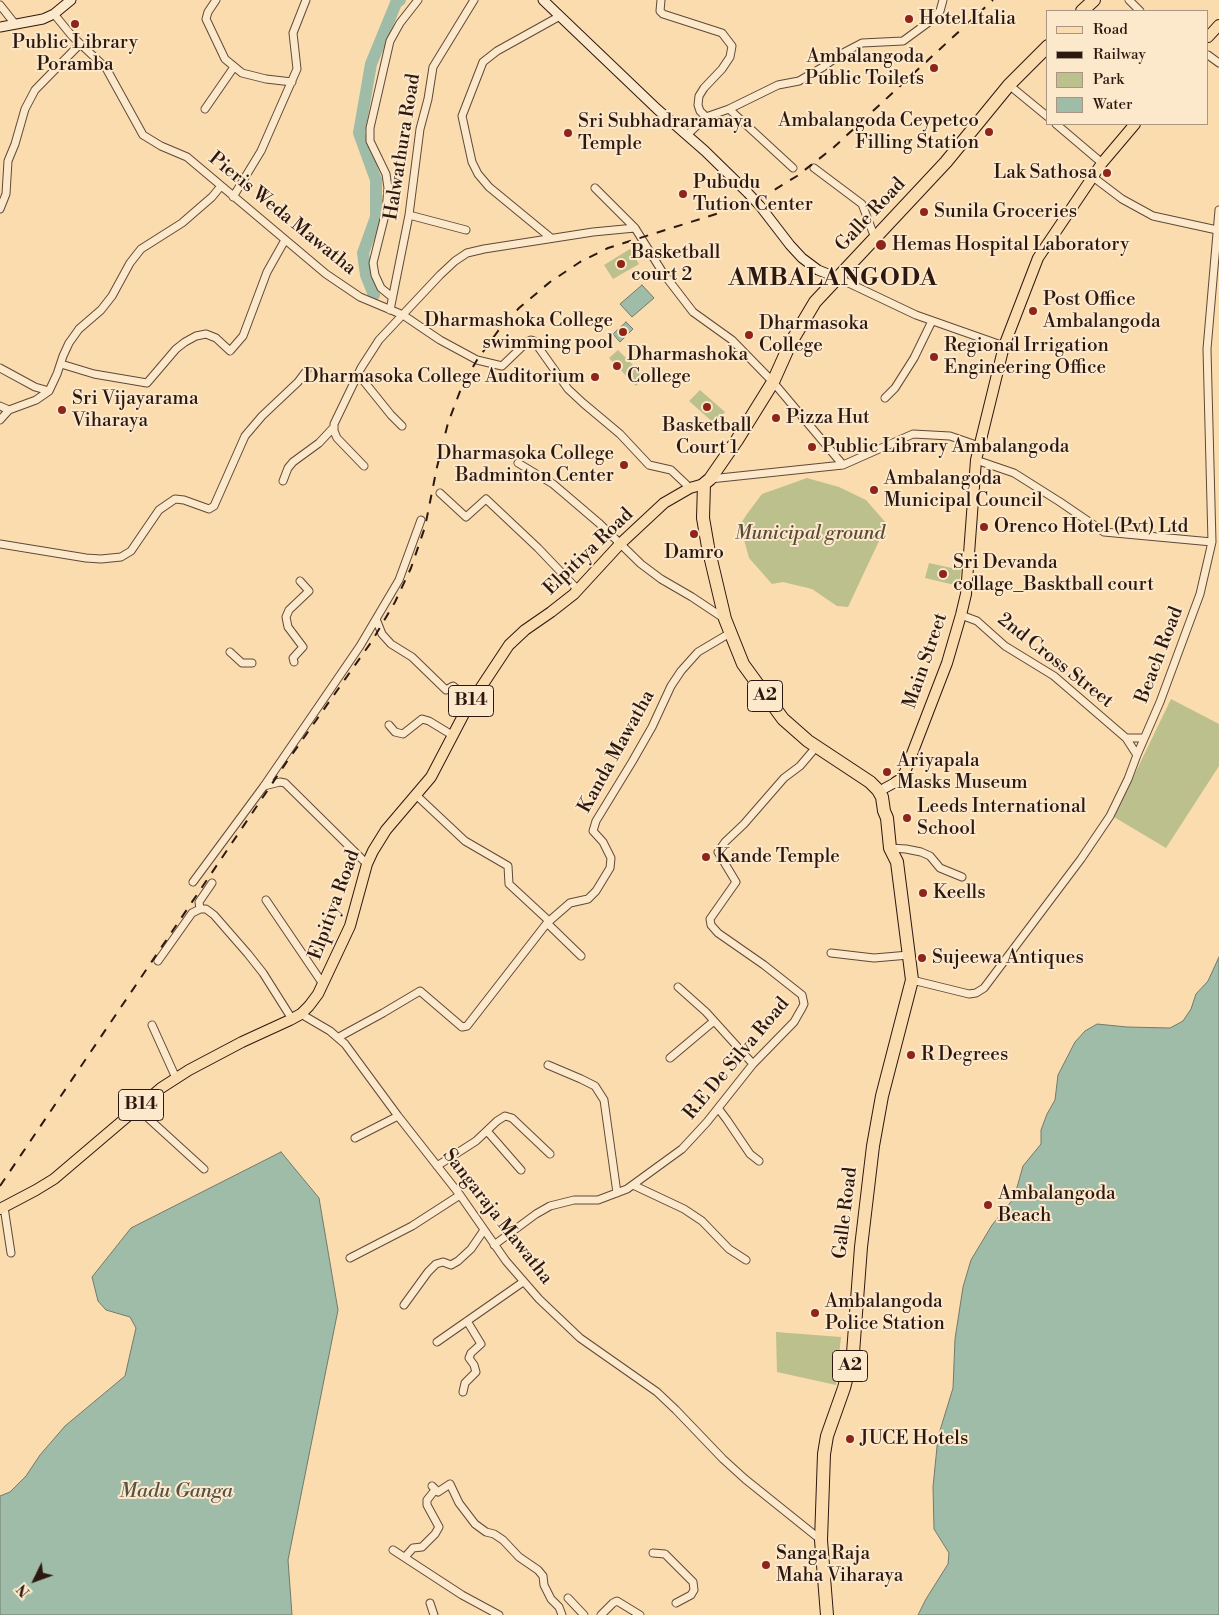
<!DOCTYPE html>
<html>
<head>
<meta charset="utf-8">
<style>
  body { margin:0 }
  #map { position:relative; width:1219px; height:1615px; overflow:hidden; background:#fadcaf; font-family:"Libre Bodoni",serif }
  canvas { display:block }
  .legend { position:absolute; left:1046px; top:10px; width:162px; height:115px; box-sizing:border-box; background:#fce8cb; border:1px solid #a99581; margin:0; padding:6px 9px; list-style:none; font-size:15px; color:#2d1811 }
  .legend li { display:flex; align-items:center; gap:10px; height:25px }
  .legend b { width:25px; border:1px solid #a99581 }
  .north { position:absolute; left:10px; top:1555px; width:50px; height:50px; -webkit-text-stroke:4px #fce8cb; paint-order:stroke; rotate:228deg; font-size:14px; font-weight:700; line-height:20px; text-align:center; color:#2d1811 }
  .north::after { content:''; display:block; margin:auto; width:18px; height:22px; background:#2d1811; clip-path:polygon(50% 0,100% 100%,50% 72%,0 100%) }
</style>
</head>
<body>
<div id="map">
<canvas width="1219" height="1615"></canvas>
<ul class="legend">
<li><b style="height:6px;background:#fadcaf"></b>Road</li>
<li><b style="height:6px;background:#2d1811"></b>Railway</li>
<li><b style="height:14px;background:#bcc08c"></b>Park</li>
<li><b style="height:14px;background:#9fbca8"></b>Water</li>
</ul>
<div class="north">N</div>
</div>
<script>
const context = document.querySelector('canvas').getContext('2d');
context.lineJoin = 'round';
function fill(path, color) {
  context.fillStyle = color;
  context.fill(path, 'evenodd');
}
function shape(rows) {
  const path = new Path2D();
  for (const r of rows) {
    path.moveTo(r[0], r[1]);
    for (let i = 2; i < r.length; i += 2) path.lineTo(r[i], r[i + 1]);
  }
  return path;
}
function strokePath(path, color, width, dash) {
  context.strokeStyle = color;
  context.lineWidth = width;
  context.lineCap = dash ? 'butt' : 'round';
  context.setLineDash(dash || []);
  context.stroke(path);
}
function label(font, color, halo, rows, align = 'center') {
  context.font = font + ' "Libre Bodoni",serif';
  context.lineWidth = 4;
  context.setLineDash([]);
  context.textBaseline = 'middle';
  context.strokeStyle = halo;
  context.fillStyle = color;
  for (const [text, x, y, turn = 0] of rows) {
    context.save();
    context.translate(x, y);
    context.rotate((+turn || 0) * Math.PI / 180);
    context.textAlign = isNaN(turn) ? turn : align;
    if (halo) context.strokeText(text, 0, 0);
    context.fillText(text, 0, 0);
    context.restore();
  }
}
const green = shape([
  [630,249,639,264,613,279,604,265],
  [618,350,645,377,636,386,609,358],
  [700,390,725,412,715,424,689,401],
  [807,478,839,487,866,500,887,524,848,607,837,606,812,589,783,582,772,584,749,558,740,525,747,514,762,494],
  [929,563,961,570,959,586,925,578],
  [1171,699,1219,724,1219,766,1166,848,1114,817],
  [776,1332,841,1337,836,1385,777,1372]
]);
const water = shape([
  [642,285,654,298,632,317,620,304,642,285],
  [626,322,633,329,620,342,613,334,626,322],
  [1219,957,1219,1615,918,1615,926,1599,948,1564,949,1553,934,1529,933,1487,938,1437,953,1388,955,1339,963,1287,971,1260,992,1225,1014,1198,1023,1166,1041,1144,1041,1130,1047,1114,1055,1100,1058,1075,1075,1042,1085,1031,1097,1024,1127,1027,1170,1028,1183,1021,1191,1009,1196,994,1208,981,1219,957],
  [281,1152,319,1198,338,1310,288,1560,292,1615,0,1615,0,1496,10,1492,26,1476,40,1455,65,1426,125,1376,136,1328,130,1317,106,1310,98,1301,92,1277,131,1228,281,1152]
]);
const river = shape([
  [374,295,366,275,363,253,376,217,376,180,359,133,371,64,396,3,400,0]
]);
const street = shape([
  [216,0,208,12,206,19,225,59,242,73,266,79,292,82],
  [661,0,660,11,663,14,722,33,732,46,730,57,722,69,704,88,699,96,698,105,700,111,706,117],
  [1129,0,1140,11],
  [0,5,15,24],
  [54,14,72,36,106,68,143,135,161,146,187,157,326,274,360,297,403,315,440,340,477,360,502,366,527,342,531,340,534,341,568,389,583,403,620,434,649,465,671,470,690,488],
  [1208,55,1219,63],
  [1009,85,1048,117],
  [205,109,234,67],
  [729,109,793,168],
  [1056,124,1102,163],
  [687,135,706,117,729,109,778,85,799,81,823,67,841,54,862,43,903,41,929,22,940,11,943,0],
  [814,168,862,204,875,238],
  [1093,177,1122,199,1153,216,1217,230],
  [595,188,635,228],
  [233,197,261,151,297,69,293,33,306,0],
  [0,209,6,194,8,161,15,144,25,109,35,90,80,44],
  [409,215,466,230],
  [551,238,489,187,478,174,472,162,462,116,483,62,497,51,560,16],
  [838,278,916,315,1004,346],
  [392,297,381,288,375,275,373,263,386,211,388,188,386,174,370,141,370,128,390,41,400,23,418,0],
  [390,310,409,215,420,129,428,99,433,67,474,0],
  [61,364,94,374,147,383,176,349,185,342,196,336,206,334,216,338,230,351,243,336,267,272,285,240],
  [0,368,35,387,49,391],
  [358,374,391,415,402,426],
  [885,398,895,388,914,358,932,321],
  [0,406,9,410],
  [0,420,9,410,36,400,49,391,57,374,63,356,69,343,79,329,101,310,112,296,130,263,141,249,182,223,212,197,221,186],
  [976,460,1014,473,1060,502,1104,532,1212,542],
  [518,463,553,484,566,495,600,524,641,564,661,579,692,597,725,619],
  [364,466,337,438,334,431,334,424,361,368,379,340,440,275,455,261,467,253,484,249,593,232,635,228,663,273,693,312,732,340,773,382,843,465],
  [710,479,843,465,913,434,950,436,979,446],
  [283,481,288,468,293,462,319,443,334,427],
  [440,493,466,517,486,499,538,548,578,590],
  [0,544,86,558,101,559,121,557,131,551,159,510,175,499,184,500,209,509,214,506,245,436,262,416,298,382,307,370],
  [961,615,977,621,1005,646,1054,676,1126,738,1137,755],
  [376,619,382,634,391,644,412,657,446,690,453,686,472,701],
  [230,652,242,663,252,663],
  [294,662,293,658,303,647,288,627,286,617,289,610,309,591,300,581],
  [389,725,395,732,403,734,422,719,429,721,452,735],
  [1126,738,1144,738],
  [264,786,280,782,285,783,367,864],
  [416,795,465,841,508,866,509,884,549,921],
  [890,848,906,849,921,852,930,856,940,868,962,877],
  [193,882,264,786,360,646,399,580,421,520],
  [266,900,323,984],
  [200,909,199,902,212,883],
  [547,923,581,956],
  [831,953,874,958,909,955],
  [158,961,192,913,200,909,206,909,214,915,248,954,263,973,292,1019],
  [912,980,969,994,976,993,984,988,1081,859,1110,816,1128,779,1137,755,1160,702,1200,594,1212,542,1207,349,1219,210],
  [678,987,706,1012,753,1064],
  [301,1014,330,1031,345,1044,398,1116,460,1195,506,1261,539,1299,580,1338,657,1392,676,1410,723,1459,745,1479,821,1540],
  [152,1025,176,1078],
  [339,1037,383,1013,420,991,462,1027,467,1026,547,923,570,903,588,899,596,891,610,868,611,858,603,842,593,831,596,821,632,762,652,727,671,686,681,671,698,652,730,633],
  [670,1058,714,1021],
  [548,1065,581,1079,595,1086,604,1100,617,1193],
  [137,1108,204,1169],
  [718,1108,727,1120,750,1154,759,1161],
  [487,1131,521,1170],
  [355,1138,398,1116],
  [437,1166,476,1141,497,1121,505,1116,512,1118,550,1154],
  [633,1185,684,1209,702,1221,729,1249,746,1260],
  [4,1207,11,1253],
  [494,1245,536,1214,550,1206,574,1200,598,1200,627,1189,682,1149,707,1122,753,1064,794,1022,802,1008,804,1004,802,995,764,965,718,933,711,925,710,919,736,882,718,852,725,842,744,824,784,778,800,766,817,746],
  [350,1258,412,1226,460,1195],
  [404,1305,428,1272,436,1264,443,1262,451,1265,458,1261,471,1249,484,1230],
  [437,1342,523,1282],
  [463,1392,465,1383,476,1372,474,1365,469,1358,471,1353,481,1344,467,1321],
  [432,1486,438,1492,450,1484,459,1503,475,1524,486,1532,494,1534,503,1540,519,1557,538,1570,543,1576,544,1585,551,1599,559,1607,562,1615],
  [393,1550,462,1595,499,1615],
  [653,1553,665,1554,693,1582,694,1590,691,1595,676,1603],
  [405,1557,413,1548,422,1547,435,1534,439,1527,427,1505,427,1500,435,1490],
  [568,1598,584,1615],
  [430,1603,434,1615],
  [601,1615,613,1603,617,1601,640,1615]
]);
const secondary = shape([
  [543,0,657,109,705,151,748,193],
  [0,27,43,19,54,14,71,0],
  [760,206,790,245,802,258,818,270,838,278],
  [885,788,896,782]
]);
const primary = shape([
  [1208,37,1219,25],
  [896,782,901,779,905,772,947,663,961,615,966,594,976,460,1004,346,1038,258,1102,163,1135,124],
  [0,1209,36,1190,54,1179,161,1088,189,1070,242,1042,290,1020,301,1014,309,1006,318,994,350,926,367,864,373,851,386,830,431,777,466,710,509,645,525,630,551,612,574,594,620,544,664,503,690,488,704,484]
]);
const highway = shape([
  [1082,11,1094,0],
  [827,1615,821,1540,824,1454,827,1436,844,1388,853,1353,861,1247,873,1146,882,1096,912,980,897,862,890,848,887,818,884,811,882,797,878,790,870,782,808,741,783,719,743,664,725,619,708,547,703,518,704,484,710,479,737,440,773,382,790,344,815,302,946,162,1009,85,1048,46]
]);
const rail = shape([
  [0,1186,286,763,372,641,395,602,411,568,425,527,437,467,448,423,462,386,477,360,498,331,519,308,550,282,580,262,608,248,729,210,766,195,797,176,833,148,993,0]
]);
const secondaryBridge = shape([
  [748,193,760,206]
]);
const markers = [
  [909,19,5,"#8f2418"],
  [75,24,5,"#8f2418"],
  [934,68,5,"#8f2418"],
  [989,132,5,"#8f2418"],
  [568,133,5,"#8f2418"],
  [1107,173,5,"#8f2418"],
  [683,194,5,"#8f2418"],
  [924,212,5,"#8f2418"],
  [881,245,6,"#8f2418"],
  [621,264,5,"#8f2418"],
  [1033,311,5,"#8f2418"],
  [623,332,5,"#8f2418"],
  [749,335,5,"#8f2418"],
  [934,357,5,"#8f2418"],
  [617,366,5,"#8f2418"],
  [595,377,5,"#8f2418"],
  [707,407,5,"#8f2418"],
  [62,410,5,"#8f2418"],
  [776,418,5,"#8f2418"],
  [812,447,5,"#8f2418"],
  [624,465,5,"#8f2418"],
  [874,490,5,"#8f2418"],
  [984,527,5,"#8f2418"],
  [694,534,5,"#8f2418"],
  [943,574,5,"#8f2418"],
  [887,772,5,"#8f2418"],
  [907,818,5,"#8f2418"],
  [706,857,5,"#8f2418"],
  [923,893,5,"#8f2418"],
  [922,958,5,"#8f2418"],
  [911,1055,5,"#8f2418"],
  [988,1205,5,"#8f2418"],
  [815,1313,5,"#8f2418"],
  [850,1439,5,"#8f2418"],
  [766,1565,5,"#8f2418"]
];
const shields = [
  [765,696,35],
  [471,701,45],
  [141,1105,45],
  [850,1366,35]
];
const shieldNames = [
  ["A2",765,696],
  ["B14",471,701],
  ["B14",141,1105],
  ["A2",850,1366]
];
const poiNames = [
  ["Hotel Italia",919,19],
  ["Public Library",75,43,"center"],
  ["Poramba",75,65,"center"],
  ["Ambalangoda",924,57,"right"],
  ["Public Toilets",924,79,"right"],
  ["Ambalangoda Ceypetco",979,121,"right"],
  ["Filling Station",979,143,"right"],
  ["Sri Subhadraramaya",578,122],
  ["Temple",578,144],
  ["Lak Sathosa",1097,173,"right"],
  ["Pubudu",693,183],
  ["Tution Center",693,205],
  ["Sunila Groceries",934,212],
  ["Hemas Hospital Laboratory",892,245],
  ["Basketball",631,253],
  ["court 2",631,275],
  ["Post Office",1043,300],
  ["Ambalangoda",1043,322],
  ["Dharmashoka College",613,321,"right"],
  ["swimming pool",613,343,"right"],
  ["Dharmasoka",759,324],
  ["College",759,346],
  ["Regional Irrigation",944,346],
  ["Engineering Office",944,368],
  ["Dharmashoka",627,355],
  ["College",627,377],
  ["Dharmasoka College Auditorium",585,377,"right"],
  ["Sri Vijayarama",72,399],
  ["Viharaya",72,421],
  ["Pizza Hut",786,418],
  ["Basketball",707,426,"center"],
  ["Court 1",707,448,"center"],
  ["Public Library Ambalangoda",822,447],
  ["Dharmasoka College",614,454,"right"],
  ["Badminton Center",614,476,"right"],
  ["Ambalangoda",884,479],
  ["Municipal Council",884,501],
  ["Orenco Hotel (Pvt) Ltd",994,527],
  ["Damro",694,553,"center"],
  ["Sri Devanda",953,563],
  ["collage_Basktball court",953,585],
  ["Ariyapala",897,761],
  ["Masks Museum",897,783],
  ["Leeds International",917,807],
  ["School",917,829],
  ["Kande Temple",716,857],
  ["Keells",933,893],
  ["Sujeewa Antiques",932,958],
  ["R Degrees",921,1055],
  ["Ambalangoda",998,1194],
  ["Beach",998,1216],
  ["Ambalangoda",825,1302],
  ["Police Station",825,1324],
  ["JUCE Hotels",860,1439],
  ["Sanga Raja",776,1554],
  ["Maha Viharaya",776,1576]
];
const streetNames = [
  ["Halwathura Road",403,147,-81],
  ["Pieris Weda Mawatha",282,214,39],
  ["Galle Road",871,215,-47],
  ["Elpitiya Road",589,552,-44],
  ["Beach Road",1160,655,-69],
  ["Main Street",926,661,-71],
  ["2nd Cross Street",1055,661,38],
  ["Kanda Mawatha",617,752,-61],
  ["Elpitiya Road",335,905,-70],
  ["R.E De Silva Road",737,1059,-50],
  ["Galle Road",846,1213,-83],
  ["Sangaraja Mawatha",497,1217,52]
];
const parkNames = [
  ["Municipal ground",810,534]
];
const waterNames = [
  ["Madu Ganga",176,1492]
];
const districtNames = [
  ["AMBALANGODA",833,279]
];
fill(green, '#bcc08c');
fill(water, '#9fbca8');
strokePath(water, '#717a6c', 1);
strokePath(river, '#9fbca8', 12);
strokePath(street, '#604938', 9);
strokePath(secondary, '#2d1811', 11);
strokePath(primary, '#2d1811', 12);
strokePath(highway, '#2d1811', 14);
strokePath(street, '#fce8cb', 7);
strokePath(secondary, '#fce8cb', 9);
strokePath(primary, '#fadcaf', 10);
strokePath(highway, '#fadcaf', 12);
strokePath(rail, '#2d1811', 2, [9, 9]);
strokePath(secondaryBridge, '#2d1811', 11, []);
strokePath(secondaryBridge, '#fce8cb', 9);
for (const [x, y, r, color] of markers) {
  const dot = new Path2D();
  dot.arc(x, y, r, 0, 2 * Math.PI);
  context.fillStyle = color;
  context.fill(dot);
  strokePath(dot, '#fce8cb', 2);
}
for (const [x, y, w] of shields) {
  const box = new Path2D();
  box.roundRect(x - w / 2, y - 15.5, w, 31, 4);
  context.fillStyle = '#fce8cb';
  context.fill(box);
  strokePath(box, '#2d1811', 1);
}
label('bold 18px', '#2d1811', null, shieldNames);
label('19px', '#2d1811', '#fce8cb', poiNames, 'left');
label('19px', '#2d1811', '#fce8cb', streetNames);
label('italic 19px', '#584a36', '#fce8cb', parkNames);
label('italic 20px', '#555146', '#fce8cb', waterNames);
context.letterSpacing = '1px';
label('bold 24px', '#2d1811', '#fce8cb', districtNames);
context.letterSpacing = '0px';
</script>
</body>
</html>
